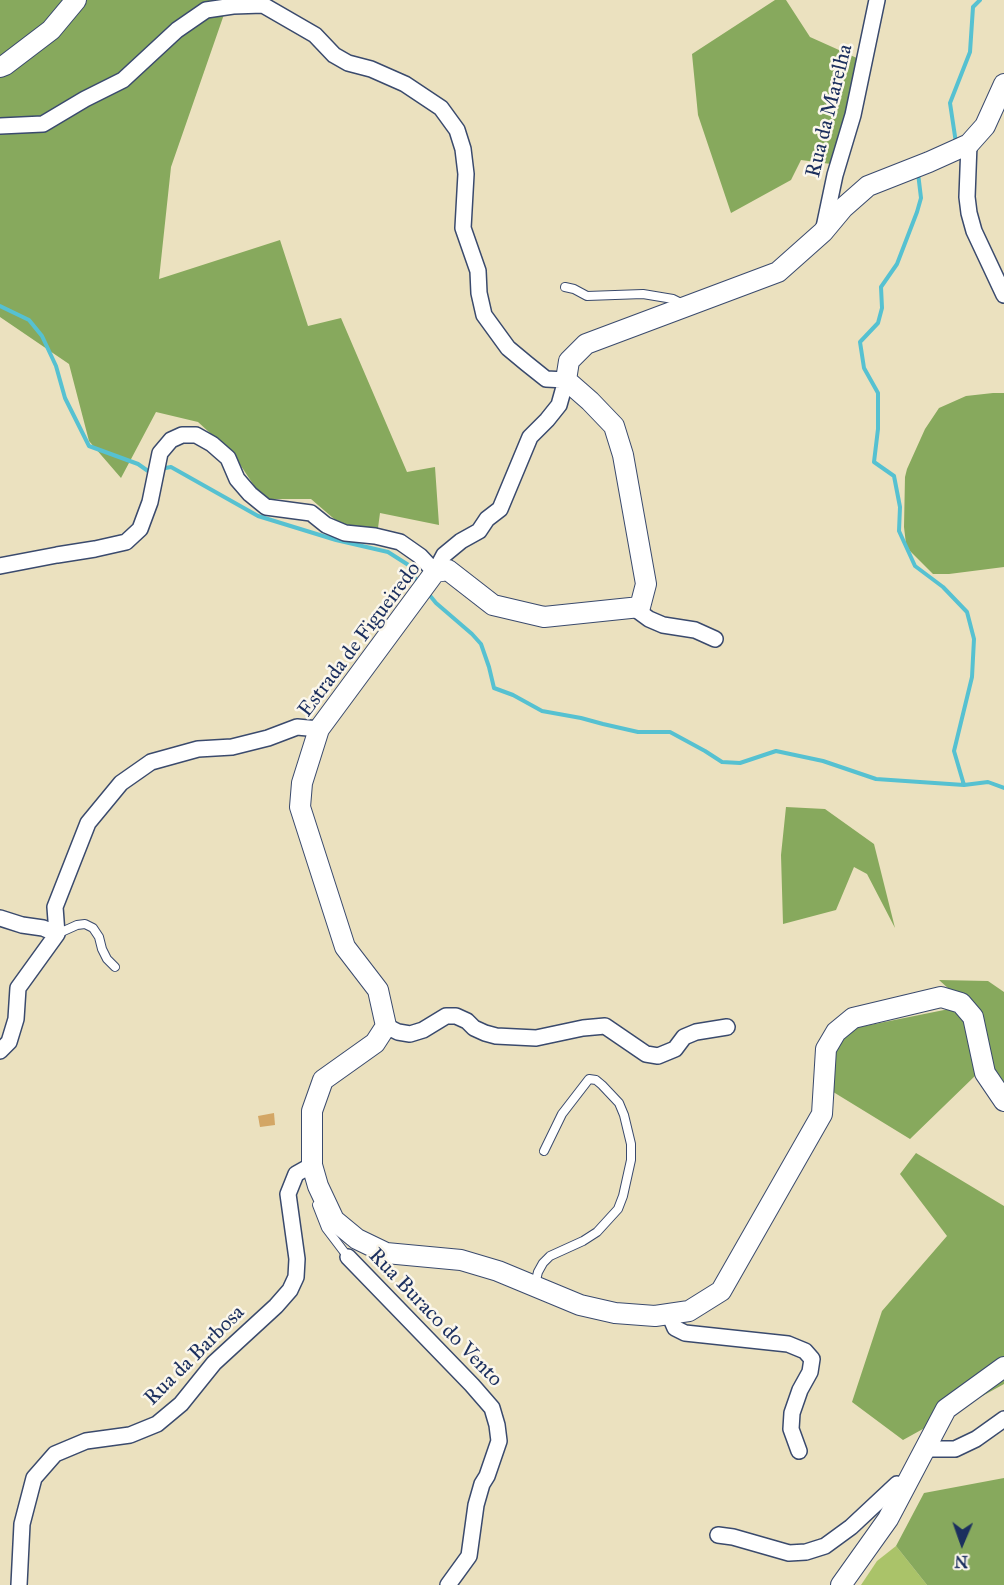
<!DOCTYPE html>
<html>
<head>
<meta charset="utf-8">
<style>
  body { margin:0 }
  #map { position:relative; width:1004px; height:1585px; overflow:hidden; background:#ebe1bf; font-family:"IM FELL Great Primer",serif }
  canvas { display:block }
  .north { position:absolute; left:932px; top:1513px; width:60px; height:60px; -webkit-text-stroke:4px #fbf7ec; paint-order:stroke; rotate:182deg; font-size:16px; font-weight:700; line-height:24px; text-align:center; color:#1b2f5e }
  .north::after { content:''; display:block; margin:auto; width:21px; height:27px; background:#1b2f5e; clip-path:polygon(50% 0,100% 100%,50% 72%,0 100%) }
</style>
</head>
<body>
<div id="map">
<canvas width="1004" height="1585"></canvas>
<div class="north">N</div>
</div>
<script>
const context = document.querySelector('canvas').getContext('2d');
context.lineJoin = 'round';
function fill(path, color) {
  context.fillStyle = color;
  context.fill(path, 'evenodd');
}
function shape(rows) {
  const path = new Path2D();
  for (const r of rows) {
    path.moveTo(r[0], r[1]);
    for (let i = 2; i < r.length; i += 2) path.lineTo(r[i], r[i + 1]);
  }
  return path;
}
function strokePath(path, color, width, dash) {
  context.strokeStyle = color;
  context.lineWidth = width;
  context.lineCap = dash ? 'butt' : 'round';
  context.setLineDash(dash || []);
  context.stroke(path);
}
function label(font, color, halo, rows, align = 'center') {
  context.font = font + ' "IM FELL Great Primer",serif';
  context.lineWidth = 5;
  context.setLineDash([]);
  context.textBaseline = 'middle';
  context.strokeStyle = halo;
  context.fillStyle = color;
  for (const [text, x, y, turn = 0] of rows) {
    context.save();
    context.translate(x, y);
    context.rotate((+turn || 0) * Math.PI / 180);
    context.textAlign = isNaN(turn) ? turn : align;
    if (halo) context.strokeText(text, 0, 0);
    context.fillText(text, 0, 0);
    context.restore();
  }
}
const green = shape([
  [896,1546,927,1585,861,1585,877,1561]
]);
const forest = shape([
  [0,0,229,0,171,167,159,279,280,240,308,326,341,318,407,472,435,467,439,525,380,513,378,528,340,524,311,499,263,499,233,454,198,422,156,412,121,478,89,441,69,364,0,317],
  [775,0,786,0,810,37,859,59,839,140,831,164,801,160,791,180,731,213,698,115,692,54],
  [993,393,1004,393,1004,567,949,574,933,574,910,551,906,544,904,527,905,477,907,469,925,429,939,408,966,396],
  [786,807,825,809,874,844,895,928,867,874,854,867,836,910,783,924,781,855],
  [939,980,988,981,1004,992,1004,1083,992,1070,980,1017],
  [949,1009,968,1020,977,1074,910,1139,830,1090,836,1043,850,1029],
  [916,1153,1004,1206,1004,1384,903,1440,852,1402,882,1311,947,1236,900,1174],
  [1004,1478,1004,1585,927,1585,896,1546,924,1493]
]);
const stream = shape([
  [956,143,950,103,970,52,973,7,980,0],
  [918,173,921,198,917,212,897,264,881,287,882,308,878,323,860,342,864,368,878,393,878,429,874,462,894,476,900,507,899,531,915,566,943,587,967,612,974,639,972,677,954,751,964,785],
  [0,306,29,320,42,336,56,366,65,398,89,446,138,464,148,471,152,470],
  [160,469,171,467,258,516,336,540,388,552,410,566,414,577,420,584],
  [427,592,436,603,472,634,481,644,489,667,494,688,513,695,542,711,581,718,603,724,638,732,670,732,705,751,722,762,740,763,776,751,823,761,876,779,964,785,988,782,1004,788]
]);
const building = shape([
  [274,1113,275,1125,260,1127,258,1116]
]);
const service = shape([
  [565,287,574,289,587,296,643,294,673,299,683,304],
  [57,934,77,925,85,924,93,928,99,937,102,949,107,959,115,967],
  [317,1205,326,1228,348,1257],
  [535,1284,538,1272,543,1263,550,1256,583,1241,597,1232,618,1209,623,1196,631,1160,631,1144,624,1115,619,1103,602,1085,596,1080,589,1079,562,1114,544,1151]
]);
const minor = shape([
  [0,126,43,124,85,99,123,80,177,30,206,10,233,6,263,5,315,35,334,55,348,63,371,69,405,84,441,108,457,130,463,149,466,174,463,228,478,271,479,293,484,315,508,348,526,363,546,379,566,380,559,405,547,420,530,437,500,509,487,519,479,531,461,541,444,555,435,572,420,556,400,542,375,536,345,533,326,525,311,513,266,507,250,494,237,479,228,458,212,444,196,435,182,435,171,440,160,453,150,502,140,529,126,542,95,549,57,555,0,566],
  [969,144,967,197,969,213,974,231,1004,295],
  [823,232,835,175,853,115,877,0],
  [634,608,649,619,663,625,695,630,715,639],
  [0,918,22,925,43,928,57,934],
  [386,1026,398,1032,410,1034,423,1030,446,1016,456,1016,467,1021,474,1028,485,1033,496,1036,536,1038,583,1028,605,1026,646,1054,658,1056,675,1049,684,1037,696,1032,727,1027],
  [0,1051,9,1042,16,1019,18,988,57,934,55,907,88,823,121,783,151,762,198,749,232,747,268,738,297,727,319,729],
  [348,1257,472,1385,492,1408,497,1425,499,1441,487,1476,482,1484,476,1505,469,1556,448,1585],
  [669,1314,675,1328,685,1333,788,1344,805,1351,812,1359,810,1372,800,1390,792,1413,791,1429,799,1451],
  [925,1449,955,1449,976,1439,1004,1419],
  [718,1535,733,1537,789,1553,806,1552,825,1546,851,1527,897,1484,906,1486],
  [19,1585,22,1524,34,1478,55,1454,86,1441,130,1435,157,1424,181,1404,214,1363,276,1306,290,1290,296,1277,297,1259,288,1194,296,1174,312,1165]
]);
const tertiary = shape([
  [0,67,5,65,51,30,76,0],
  [1004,84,985,126,969,144,929,162,868,186,843,208,823,232,778,272,586,344,569,361,566,380,590,401,614,426,623,455,646,584,640,607,544,617,493,605,448,570,435,572,319,729,302,783,300,807,345,947,378,990,386,1026,375,1043,323,1080,312,1111,312,1165,318,1186,334,1220,357,1239,386,1253,461,1260,498,1271,580,1305,615,1313,655,1316,689,1311,721,1291,822,1114,826,1049,836,1032,853,1018,941,997,961,1003,973,1017,985,1073,1004,1101],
  [841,1585,888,1519,946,1409,1004,1367]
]);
const streetNames = [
  ["Rua da Marelha",830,111,-76],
  ["Estrada de Figueiredo",360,640,-53],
  ["Rua Buraco do Vento",435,1318,46],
  ["Rua da Barbosa",195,1356,-45]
];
fill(green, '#aac369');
fill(forest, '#87a95d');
strokePath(stream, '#56c1d1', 4);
fill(building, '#d3a665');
strokePath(service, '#3a4a6d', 10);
strokePath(minor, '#3a4a6d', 18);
strokePath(tertiary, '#3a4a6d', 22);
strokePath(service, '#fff', 8);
strokePath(minor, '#fff', 15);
strokePath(tertiary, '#fff', 20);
label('21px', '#1b2f5e', '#fbf7ec', streetNames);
</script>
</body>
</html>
